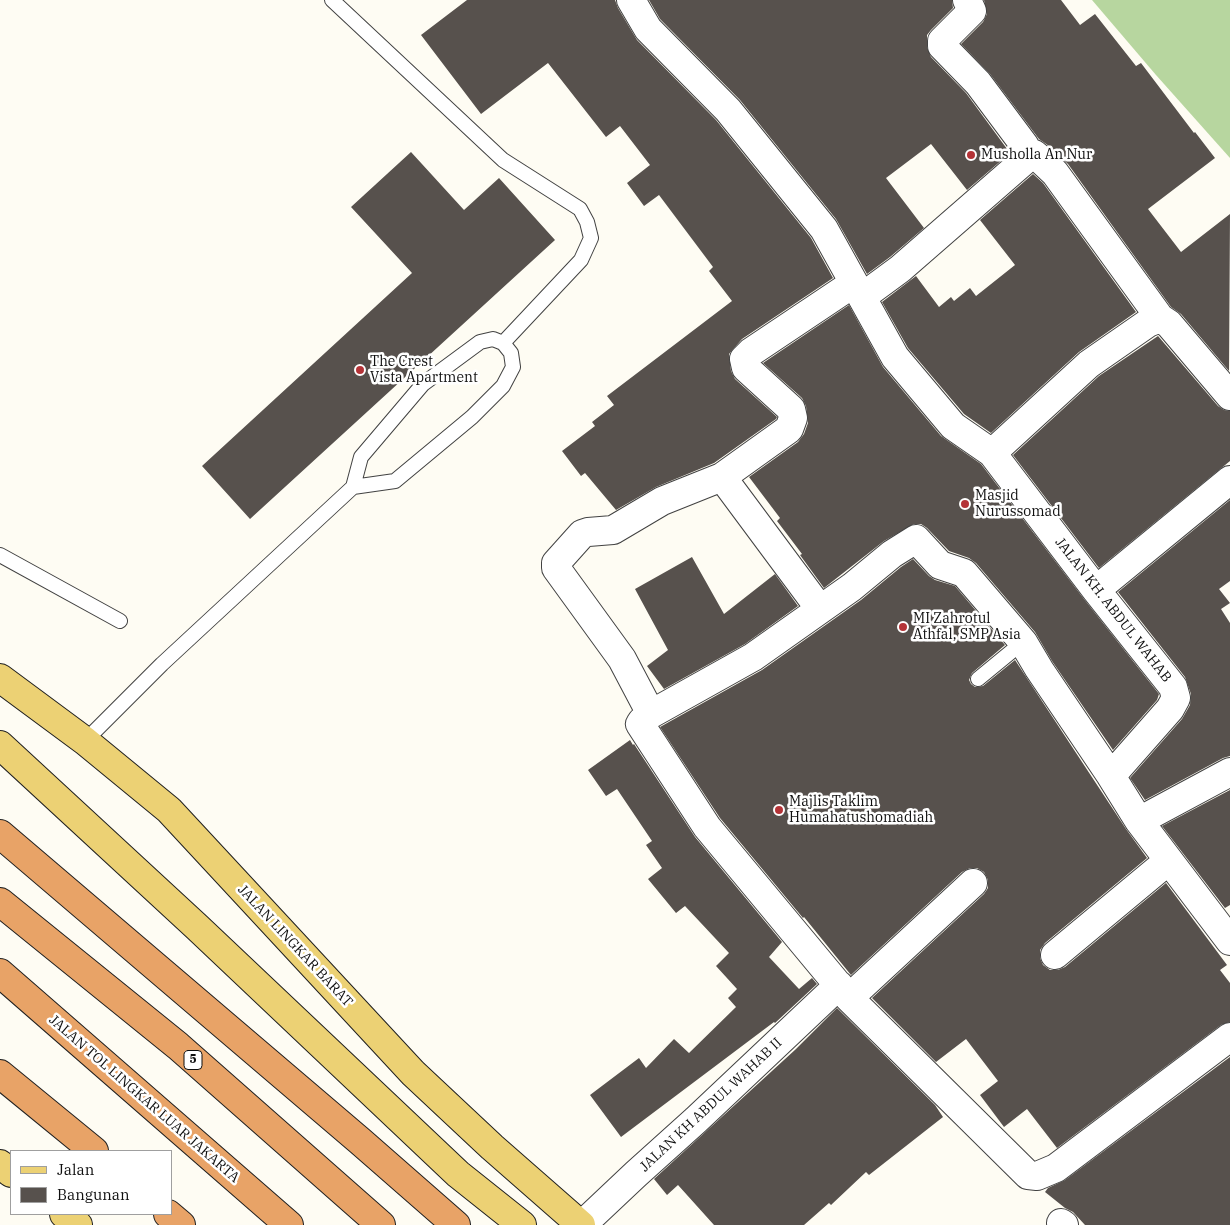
<!DOCTYPE html>
<html>
<head>
<meta charset="utf-8">
<style>
  body { margin:0 }
  #map { position:relative; width:1230px; height:1225px; overflow:hidden; background:#fefcf3; font-family:"IBM Plex Serif",serif }
  canvas { display:block }
  .legend { position:absolute; left:10px; top:1150px; width:162px; height:65px; box-sizing:border-box; background:#fff; border:1px solid #9f9f9f; margin:0; padding:6px 9px; list-style:none; font-size:15px; color:#0f0f0f }
  .legend li { display:flex; align-items:center; gap:10px; height:25px }
  .legend b { width:25px; border:1px solid #9f9f9f }
</style>
</head>
<body>
<div id="map">
<canvas width="1230" height="1225"></canvas>
<ul class="legend">
<li><b style="height:6px;background:#ecd174"></b>Jalan</li>
<li><b style="height:14px;background:#57514d"></b>Bangunan</li>
</ul>
</div>
<script>
const context = document.querySelector('canvas').getContext('2d');
context.lineJoin = 'round';
function fill(path, color) {
  context.fillStyle = color;
  context.fill(path, 'evenodd');
}
function shape(rows) {
  const path = new Path2D();
  for (const r of rows) {
    path.moveTo(r[0], r[1]);
    for (let i = 2; i < r.length; i += 2) path.lineTo(r[i], r[i + 1]);
  }
  return path;
}
function strokePath(path, color, width, dash) {
  context.strokeStyle = color;
  context.lineWidth = width;
  context.lineCap = dash ? 'butt' : 'round';
  context.setLineDash(dash || []);
  context.stroke(path);
}
function label(font, color, halo, rows, align = 'center') {
  context.font = font + ' "IBM Plex Serif",serif';
  context.lineWidth = 5;
  context.setLineDash([]);
  context.textBaseline = 'middle';
  context.strokeStyle = halo;
  context.fillStyle = color;
  for (const [text, x, y, turn = 0] of rows) {
    context.save();
    context.translate(x, y);
    context.rotate((+turn || 0) * Math.PI / 180);
    context.textAlign = isNaN(turn) ? turn : align;
    if (halo) context.strokeText(text, 0, 0);
    context.fillText(text, 0, 0);
    context.restore();
  }
}
const forest = shape([
  [1092,0,1230,0,1230,158,1156,75]
]);
const building = shape([
  [467,0,615,0,618,8,637,40,716,120,811,238,833,278,742,339,729,354,731,371,735,379,777,417,776,419,714,463,656,487,616,510,585,473,581,476,562,451,595,426,592,422,614,405,607,396,732,301,709,271,713,267,659,195,644,206,627,183,650,165,620,126,606,137,548,63,481,114,421,35],
  [649,0,952,0,953,8,931,30,927,35,927,47,931,57,966,93,1010,153,967,190,931,144,886,178,924,228,890,257,867,274,836,219,740,100,660,19],
  [984,0,1061,0,1080,25,1095,14,1136,66,1141,63,1194,133,1195,132,1215,158,1148,209,1181,252,1230,214,1229,371,1181,314,1171,307,1068,164,1049,146,1039,139,990,74,961,44,983,22,987,14],
  [411,152,464,210,499,178,555,240,250,519,202,466,412,273,351,207],
  [1033,174,1043,183,1136,312,1079,352,991,433,964,414,908,348,882,302,916,276,939,307,951,297,954,301,970,288,976,296,1015,265,980,220],
  [849,305,883,367,941,436,981,464,1084,599,1159,694,1157,700,1113,750,1052,661,1035,632,976,563,969,558,949,551,927,528,921,524,914,524,884,541,824,588,800,555,802,554,777,521,780,518,749,477,798,442,804,434,808,423,806,406,802,398,763,363],
  [1158,336,1218,406,1224,410,1230,411,1230,461,1099,568,1013,455,1099,376],
  [1230,500,1230,581,1219,589,1230,603,1221,609,1230,623,1230,756,1223,758,1145,800,1130,778,1182,719,1190,705,1191,694,1185,677,1118,592],
  [692,557,724,614,775,574,798,606,745,644,664,689,647,666,668,650,635,589],
  [913,559,929,576,935,580,955,586,1005,645,972,673,969,680,971,684,975,687,983,686,1015,660,1126,829,1147,858,1045,943,1040,950,1040,958,1043,965,1050,970,1058,970,1065,967,1166,883,1227,965,1220,970,1230,983,1230,1022,1221,1025,1057,1148,1027,1109,1004,1127,980,1095,998,1081,966,1039,936,1062,872,998,984,894,988,888,988,880,984,872,977,868,970,868,962,872,851,975,804,917,803,918,720,818,660,727,762,670,861,600,901,567],
  [630,740,633,745,634,744,695,837,782,942,769,957,799,989,812,978,817,984,775,1023,774,1022,621,1137,590,1095,639,1058,646,1068,674,1039,689,1053,736,1007,728,998,737,989,716,966,729,953,685,906,676,913,648,879,662,868,646,845,652,841,617,789,606,796,588,770],
  [1230,790,1230,905,1225,908,1162,826],
  [837,1008,935,1105,943,1117,869,1175,866,1172,831,1205,829,1203,804,1225,714,1225,678,1185,667,1195,654,1179,796,1049],
  [1230,1057,1230,1225,1085,1225,1073,1212,1065,1208,1045,1192,1048,1188,1065,1180]
]);
const service = shape([
  [332,0,503,160,580,209,587,222,591,238,581,260,503,343],
  [0,555,120,621],
  [978,679,1023,642],
  [85,741,162,664,353,487,361,457,423,384,480,342,493,339,503,343,511,353,513,367,503,386,472,417,395,481,353,487]
]);
const minor = shape([
  [631,0,648,29,728,110,824,229,895,357,953,426,992,453,1096,590,1173,687,1176,698,1170,709,1111,776],
  [1027,152,1034,154,1039,158,1055,173,1160,318],
  [862,297,900,269,1024,161,1026,156,1025,146,978,83,942,46,942,41,972,11,967,0],
  [992,453,1089,364,1148,323,1160,318,1169,324,1230,396],
  [722,477,789,429,793,418,791,409,746,368,744,359,751,352,854,283],
  [1096,590,1230,480],
  [651,714,622,659,556,568,556,563,582,534,588,532,613,530,662,501,722,477,820,609],
  [1139,821,1230,772],
  [1230,941,1139,821,1111,776,1039,669,1023,642,964,573,940,565,916,539,892,554,852,587,753,657,651,714,642,721,640,724,707,827,849,998,1028,1175,1037,1176,1056,1168,1230,1037],
  [1055,955,1168,861],
  [849,998,973,883],
  [1061,1223,1064,1225],
  [582,1225,636,1174,696,1120,839,985]
]);
const primary = shape([
  [0,678,85,741,169,810,413,1073,492,1147,581,1225],
  [0,745,197,927,458,1174,522,1225],
  [0,1164,11,1173],
  [64,1214,78,1225]
]);
const motorway = shape([
  [0,834,360,1141,456,1225],
  [0,902,178,1046,381,1225],
  [0,973,289,1225],
  [0,1074,94,1151],
  [168,1214,181,1225]
]);
const markers = [
  [971,155,5,"#b43337"],
  [360,370,5,"#b43337"],
  [965,504,5,"#b43337"],
  [903,627,5,"#b43337"],
  [779,810,5,"#b43337"]
];
const shields = [
  [193,1060,18]
];
const shieldNames = [
  ["5",193,1060]
];
const poiNames = [
  ["Musholla An Nur",981,155],
  ["The Crest",370,362],
  ["Vista Apartment",370,378],
  ["Masjid",975,496],
  ["Nurussomad",975,512],
  ["MI Zahrotul",913,619],
  ["Athfal, SMP Asia",913,635],
  ["Majlis Taklim",789,802],
  ["Humahatushomadiah",789,818]
];
const streetNames = [
  ["JALAN KH. ABDUL WAHAB",1113,610,52],
  ["JALAN LINGKAR BARAT",295,946,47],
  ["JALAN TOL LINGKAR LUAR JAKARTA",144,1099,41],
  ["JALAN KH ABDUL WAHAB II",711,1105,-43]
];
fill(forest, '#b7d69f');
fill(building, '#57514d');
strokePath(service, '#424242', 16);
strokePath(minor, '#424242', 30);
strokePath(primary, '#202020', 30);
strokePath(motorway, '#202020', 30);
strokePath(service, '#fff', 14);
strokePath(minor, '#fff', 28);
strokePath(primary, '#ecd174', 28);
strokePath(motorway, '#e8a367', 28);
for (const [x, y, r, color] of markers) {
  const dot = new Path2D();
  dot.arc(x, y, r, 0, 2 * Math.PI);
  context.fillStyle = color;
  context.fill(dot);
  strokePath(dot, '#fff', 2);
}
for (const [x, y, w] of shields) {
  const box = new Path2D();
  box.roundRect(x - w / 2, y - 9.5, w, 19, 4);
  context.fillStyle = '#fff';
  context.fill(box);
  strokePath(box, '#0f0f0f', 1);
}
label('bold 12px', '#0f0f0f', null, shieldNames);
label('14px', '#0f0f0f', '#fff', poiNames, 'left');
label('14px', '#0f0f0f', '#fff', streetNames);
</script>
</body>
</html>
